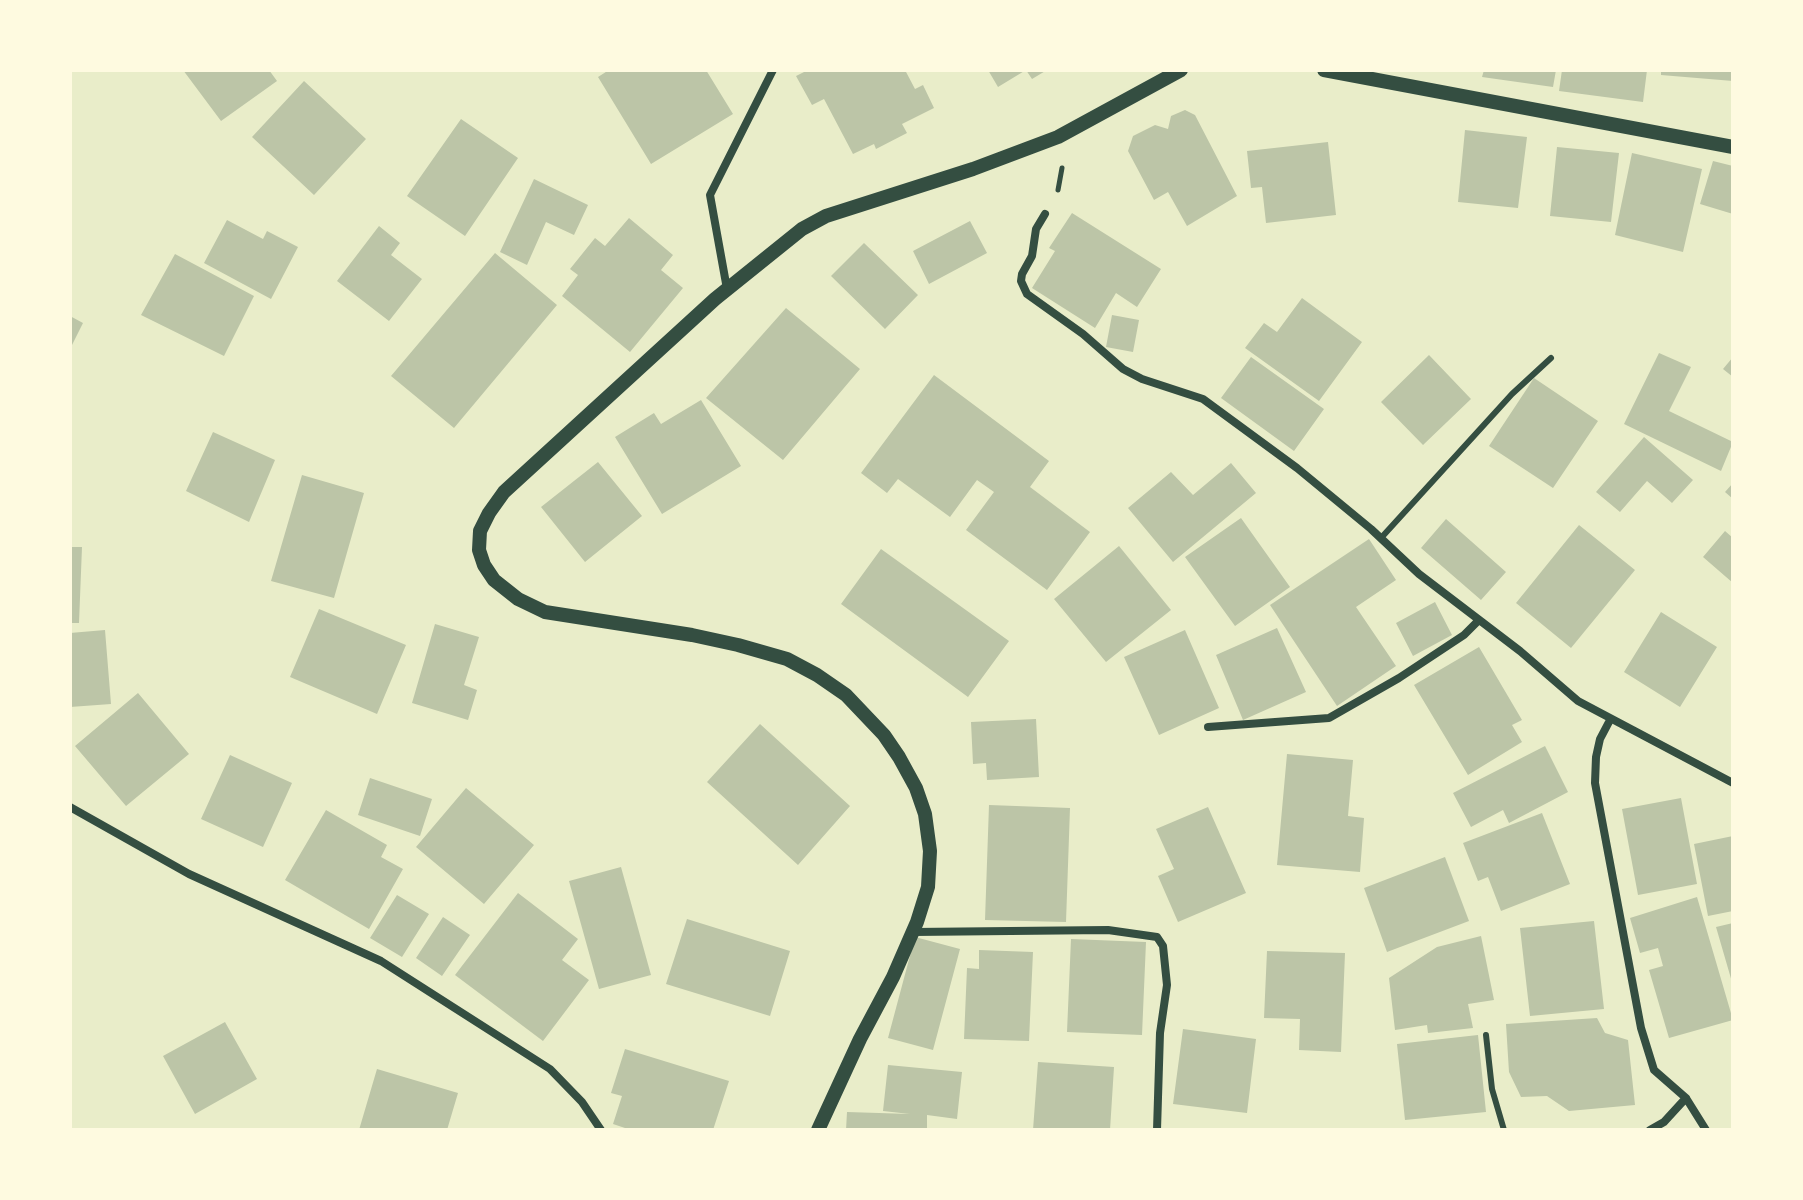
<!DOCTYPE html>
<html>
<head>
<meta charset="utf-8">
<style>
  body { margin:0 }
  #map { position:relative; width:1803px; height:1200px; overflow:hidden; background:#e9edc9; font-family:"PT Sans",sans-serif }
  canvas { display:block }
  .frame { position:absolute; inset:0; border:72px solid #fefae0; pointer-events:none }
</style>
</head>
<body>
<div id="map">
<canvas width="1803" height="1200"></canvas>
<div class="frame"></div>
</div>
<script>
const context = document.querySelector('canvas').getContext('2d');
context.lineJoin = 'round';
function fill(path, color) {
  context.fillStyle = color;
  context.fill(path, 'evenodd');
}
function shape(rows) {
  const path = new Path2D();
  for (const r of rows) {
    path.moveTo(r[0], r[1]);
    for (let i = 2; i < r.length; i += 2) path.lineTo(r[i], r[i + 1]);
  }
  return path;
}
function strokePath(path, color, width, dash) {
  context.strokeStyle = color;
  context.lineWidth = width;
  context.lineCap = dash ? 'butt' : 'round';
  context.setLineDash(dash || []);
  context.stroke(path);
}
const building = shape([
  [183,70,269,70,277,81,221,121],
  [609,70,706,70,733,114,651,164,598,77],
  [808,70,905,70,915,89,923,85,934,108,902,124,907,133,876,149,874,144,853,154,824,99,812,105,796,76],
  [988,70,1047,70,1032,79,1026,70,998,87],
  [1484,70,1556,70,1553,87,1482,77],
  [1562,70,1647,70,1643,102,1559,91],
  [1661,70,1733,70,1733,81,1661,75],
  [304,81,366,139,314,195,252,137],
  [1185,110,1195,115,1237,196,1187,226,1168,192,1154,200,1128,151,1133,136,1155,125,1168,129,1171,116],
  [461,119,518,158,465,236,407,196],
  [1465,130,1527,137,1518,208,1458,202],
  [1328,142,1336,215,1266,223,1262,187,1251,188,1247,151],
  [1557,147,1619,153,1611,222,1550,216],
  [1632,153,1702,169,1683,252,1615,235],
  [1713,161,1733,166,1733,214,1700,204],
  [534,179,588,205,574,235,546,222,527,265,500,252],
  [1072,213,1161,269,1137,307,1116,293,1095,328,1032,288,1055,251,1049,248],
  [629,218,673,255,661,270,683,288,630,352,562,296,578,275,570,269,595,238,605,246],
  [227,220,263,239,267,231,298,247,271,299,204,263],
  [970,221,987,253,929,284,913,251],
  [379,226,400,243,391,255,422,279,389,321,337,281],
  [864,243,918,295,885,329,831,276],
  [495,253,557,305,454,428,391,376],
  [175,254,254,296,224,356,141,315],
  [1302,298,1362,342,1319,401,1245,348,1264,323,1277,332],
  [786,308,860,369,783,460,706,398],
  [1112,315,1139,320,1133,352,1106,347],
  [70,316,83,323,70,349],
  [1659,353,1691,367,1669,411,1733,442,1721,471,1624,424],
  [1429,355,1471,399,1423,445,1381,402],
  [1251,357,1324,409,1294,451,1221,398],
  [1733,357,1733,377,1723,369],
  [934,375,1049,461,1030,487,1090,532,1047,590,966,530,994,492,977,480,950,517,898,479,887,493,861,473],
  [1534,378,1598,421,1553,488,1489,446],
  [701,400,741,466,662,514,615,437,654,413,661,424],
  [213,432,275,460,249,522,186,491],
  [1644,437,1693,480,1672,503,1647,481,1620,512,1596,492],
  [598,462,642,516,585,562,541,507],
  [1231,463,1256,493,1173,562,1128,508,1171,472,1193,495],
  [302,475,364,493,334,598,271,581],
  [1733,483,1733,499,1725,492],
  [1241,518,1290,587,1235,626,1185,557],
  [1446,519,1506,572,1481,600,1421,548],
  [1579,525,1635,570,1571,648,1516,603],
  [1725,531,1733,538,1733,583,1703,557],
  [1369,539,1396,580,1356,607,1396,666,1337,706,1270,605],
  [1119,546,1171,610,1106,662,1054,599],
  [70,547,82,547,79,623,70,623],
  [881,549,1009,641,968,697,841,604],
  [1435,602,1452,635,1413,656,1396,623],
  [319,609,406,645,377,714,290,677],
  [1661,612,1717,647,1680,707,1624,672],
  [435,624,479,637,464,685,477,690,468,720,412,703],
  [1277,628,1306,692,1243,720,1216,655],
  [105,630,111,704,70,707,70,633],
  [1185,630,1219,708,1159,735,1124,657],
  [1479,647,1522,720,1512,725,1522,742,1468,775,1414,685],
  [138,693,189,754,126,806,75,746],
  [1036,719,1039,777,987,780,986,763,973,764,971,722],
  [760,724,850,806,798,865,707,782],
  [1545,746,1568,792,1509,823,1503,810,1471,827,1453,793],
  [1287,754,1353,760,1348,816,1364,818,1360,872,1277,865],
  [230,755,292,783,263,847,201,819],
  [370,778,432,799,420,836,358,815],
  [466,788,534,845,484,904,416,847],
  [1681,798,1697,884,1638,895,1622,809],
  [989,805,1070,808,1066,922,985,920],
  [1208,807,1246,893,1178,922,1158,876,1174,869,1156,829],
  [326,810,387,845,381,857,403,869,369,929,285,880],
  [1542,813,1570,884,1501,911,1488,877,1478,881,1463,843],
  [1733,836,1733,911,1708,916,1694,844],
  [1445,857,1469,921,1387,952,1364,888],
  [621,867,651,975,599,989,569,881],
  [518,893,578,939,562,960,589,980,543,1041,455,975],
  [397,895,429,914,402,957,370,938],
  [1697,897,1733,1020,1669,1038,1649,970,1663,966,1658,948,1640,953,1630,918],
  [443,917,470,935,442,976,416,958],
  [687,919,790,951,770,1016,666,984],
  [1594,921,1604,1009,1530,1016,1520,928],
  [1733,923,1733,982,1732,982,1716,927],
  [1481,936,1494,1000,1468,1004,1473,1028,1428,1033,1427,1025,1395,1030,1389,978,1437,947],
  [915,937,960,949,933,1050,888,1038],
  [1071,939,1146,942,1142,1035,1067,1032],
  [979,950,1033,952,1029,1041,964,1039,967,968,979,969],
  [1267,951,1345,953,1341,1052,1299,1050,1300,1019,1264,1018],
  [1597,1018,1605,1033,1628,1040,1635,1105,1569,1111,1547,1096,1521,1097,1509,1072,1506,1024],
  [225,1022,257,1079,195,1114,163,1056],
  [1183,1029,1256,1039,1247,1113,1173,1104],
  [1478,1035,1486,1112,1405,1120,1397,1044],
  [625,1049,729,1081,713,1130,631,1130,613,1124,622,1096,611,1093],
  [1038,1062,1114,1067,1110,1130,1033,1130],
  [888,1065,962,1072,957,1119,927,1115,927,1130,846,1130,847,1112,910,1114,883,1111],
  [377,1069,458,1093,447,1130,359,1130]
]);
const path = shape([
  [1058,190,1062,168]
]);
const service = shape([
  [1381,538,1512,394,1551,358],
  [1486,1035,1492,1089,1504,1130]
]);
const minor = shape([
  [1045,214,1036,229,1032,256,1022,274,1021,281,1027,294,1083,334,1123,369,1142,379,1203,399,1297,468,1371,529,1419,574,1520,651,1578,701,1733,783],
  [727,289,710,195,773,70],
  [1610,720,1600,739,1596,757,1595,783,1641,1028,1654,1070,1686,1098,1706,1130],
  [1208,727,1329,718,1399,678,1464,635,1478,621],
  [70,807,189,874,381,961,550,1069,582,1102,601,1130],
  [913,932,1108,930,1157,937,1163,946,1167,985,1160,1033,1157,1130],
  [1650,1130,1664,1122,1686,1098]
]);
const tertiary = shape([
  [1324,70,1733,147],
  [818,1130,860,1039,893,977,917,922,928,887,930,851,925,814,916,788,899,757,884,735,846,695,817,675,787,659,738,645,692,635,545,612,518,599,494,580,484,565,479,550,480,531,489,513,504,492,715,299,802,229,826,216,973,169,1058,137,1181,70]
]);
fill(building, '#bcc5a7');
strokePath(path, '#344e41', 5);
strokePath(service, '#344e41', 6);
strokePath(minor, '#344e41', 8);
strokePath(tertiary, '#344e41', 14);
</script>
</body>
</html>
